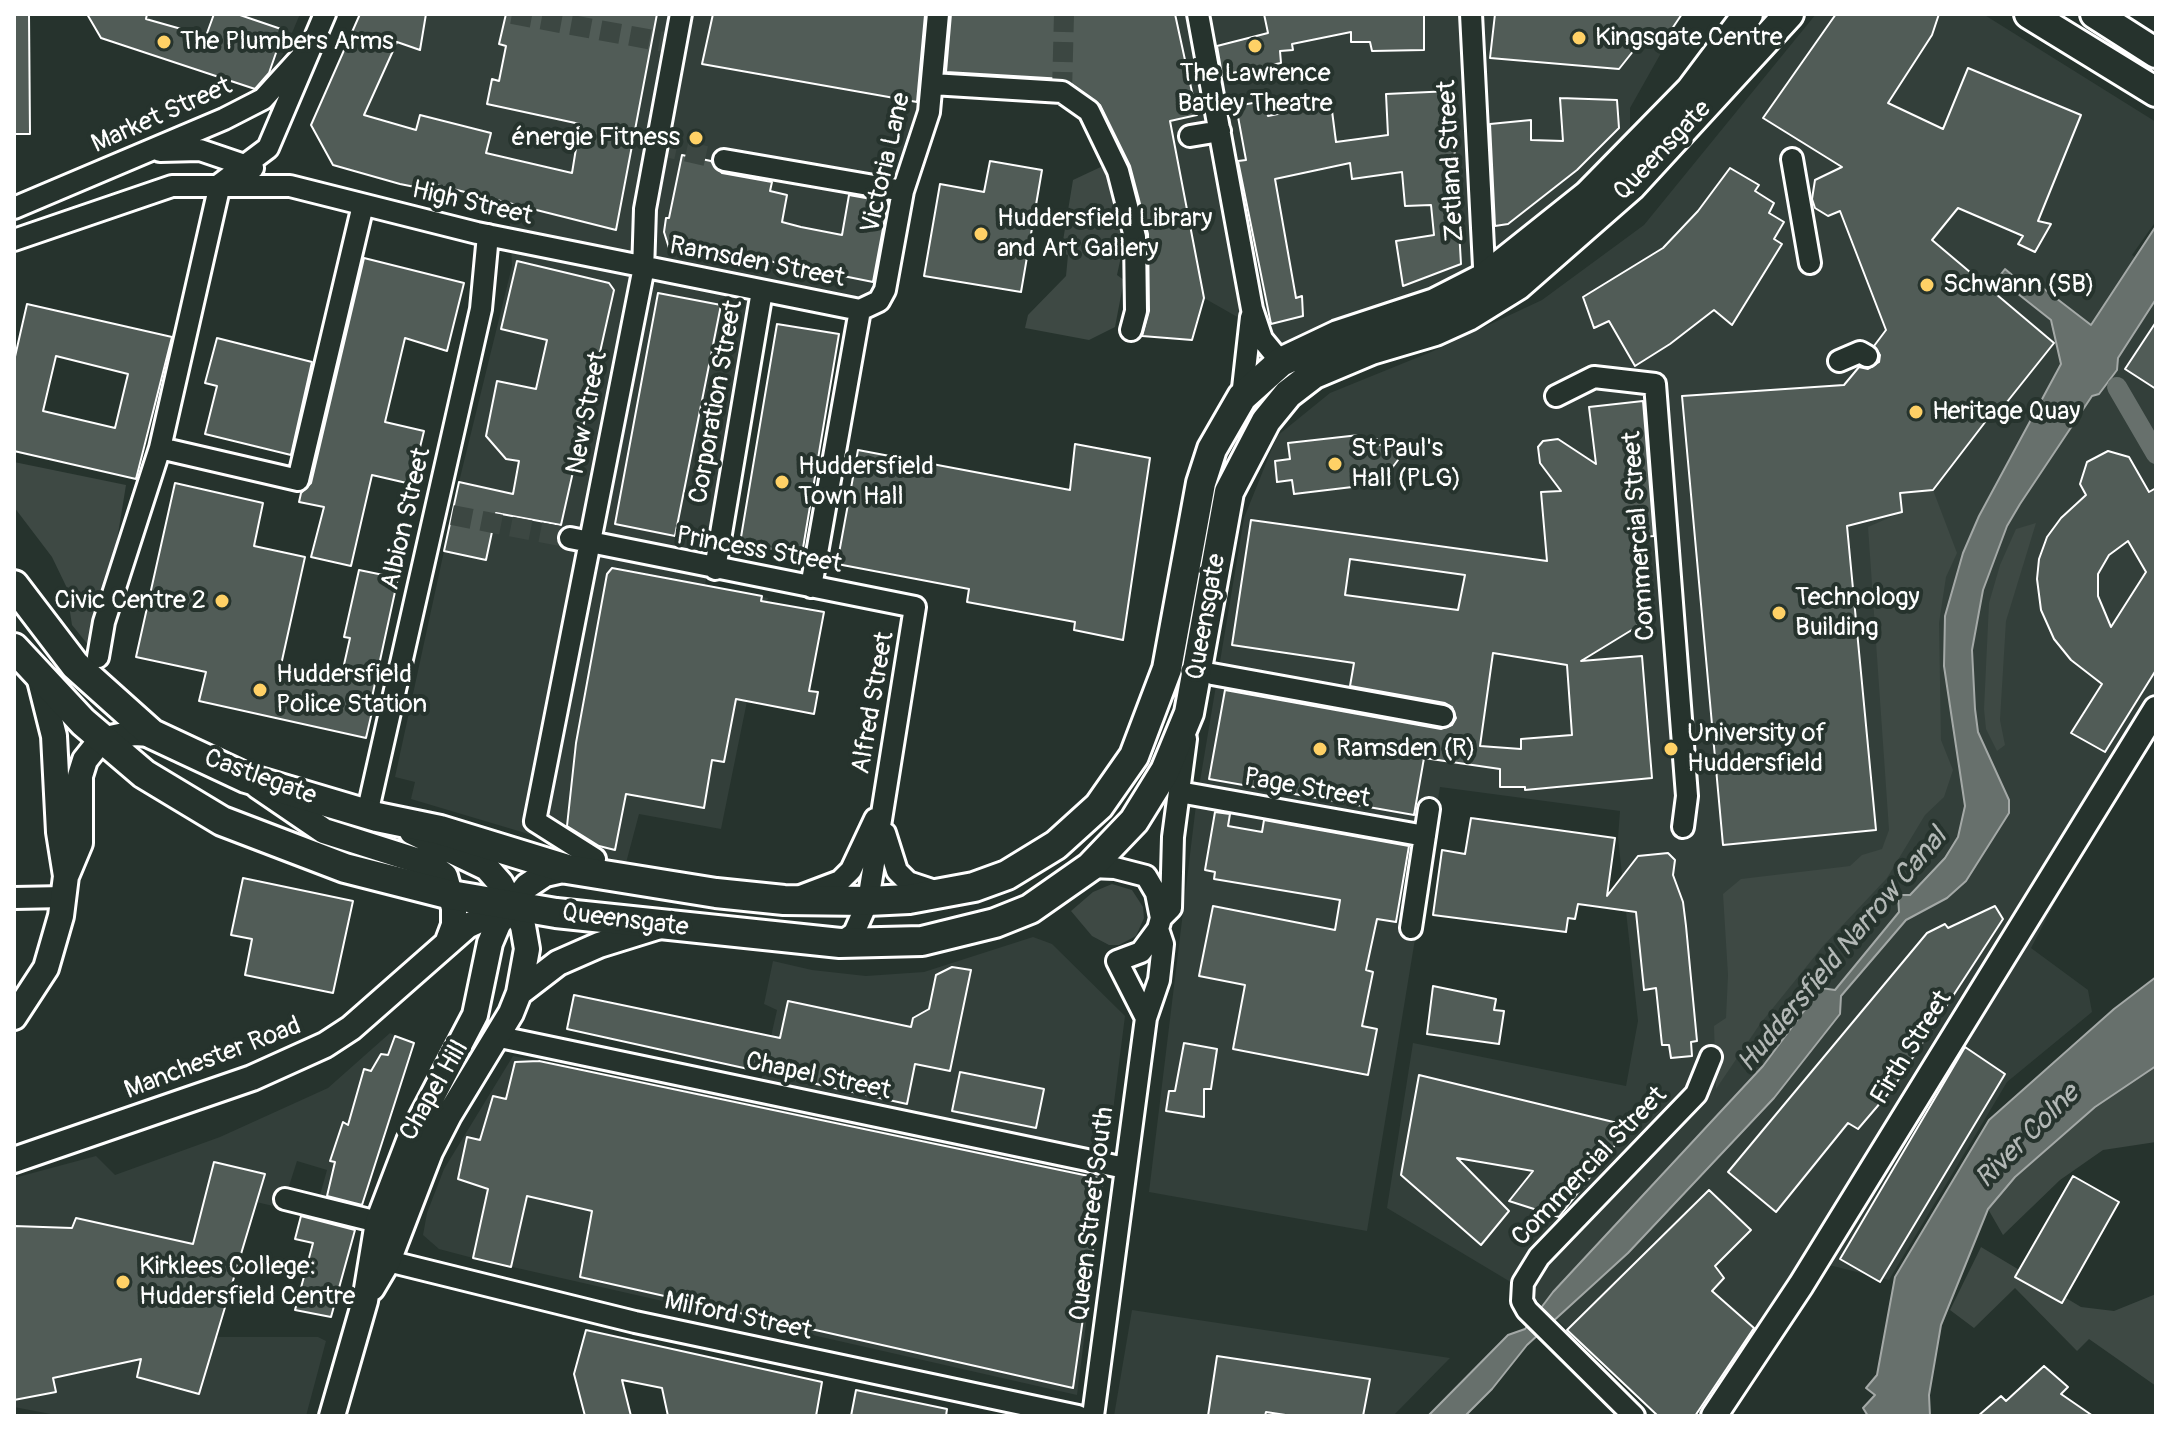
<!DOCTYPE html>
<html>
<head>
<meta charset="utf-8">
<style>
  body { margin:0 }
  #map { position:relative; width:2170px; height:1430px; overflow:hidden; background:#26332d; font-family:Pangolin,sans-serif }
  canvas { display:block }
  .frame { position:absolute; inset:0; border:16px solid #fff; pointer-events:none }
</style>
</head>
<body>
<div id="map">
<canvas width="2170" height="1430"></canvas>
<div class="frame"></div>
</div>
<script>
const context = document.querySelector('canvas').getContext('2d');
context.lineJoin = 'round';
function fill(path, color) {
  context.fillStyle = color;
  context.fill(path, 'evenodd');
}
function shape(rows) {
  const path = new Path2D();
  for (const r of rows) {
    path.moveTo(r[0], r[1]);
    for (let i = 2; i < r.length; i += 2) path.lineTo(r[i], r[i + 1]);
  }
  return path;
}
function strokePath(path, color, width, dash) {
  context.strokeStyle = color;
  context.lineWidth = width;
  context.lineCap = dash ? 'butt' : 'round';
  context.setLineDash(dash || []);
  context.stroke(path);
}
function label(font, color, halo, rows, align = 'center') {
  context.font = font + ' Pangolin,sans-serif';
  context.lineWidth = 8;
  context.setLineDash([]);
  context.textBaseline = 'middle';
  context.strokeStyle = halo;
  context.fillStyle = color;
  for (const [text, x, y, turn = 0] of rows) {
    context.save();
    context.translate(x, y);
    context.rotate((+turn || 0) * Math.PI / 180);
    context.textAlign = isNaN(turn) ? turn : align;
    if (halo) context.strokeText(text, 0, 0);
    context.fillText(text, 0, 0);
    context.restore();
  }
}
const built = shape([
  [89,14,300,14,275,73,261,86,138,46],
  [360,14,1683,14,1630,108,1630,138,1582,188,1462,281,1283,343,1204,298,1192,340,1118,330,1124,323,1132,279,1129,236,1109,165,1085,116,1061,99,936,92,888,301,861,305,758,290,705,585,768,598,721,829,639,814,626,863,411,799,415,782,395,777,444,551,485,560,501,492,459,482,512,266,509,207,333,165,311,125],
  [1816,14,1983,14,2156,122,2156,221,2132,255,2156,273,2156,711,2031,948,2088,990,2092,1012,2007,1082,1889,1280,1805,1259,1695,1416,1658,1416,1529,1293,1387,1208,1413,1043,1626,1086,1638,1021,1618,838,1620,811,1440,787,1367,1231,1149,1192,1196,805,1244,518,1277,436,1330,393,1431,352,1542,300,1644,225],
  [1033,937,1052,944,1125,1016,1077,1395,473,1258,439,1249,423,1235,427,1213,444,1169,513,1056,756,1103,777,1010,764,1004,773,961,812,970,866,976,924,972],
  [390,1033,414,1043,362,1205,320,1195,327,1170,297,1161,282,1208,256,1202,216,1337,318,1337,326,1341,306,1416,61,1416,14,1407,14,1178,96,1156,115,1175,220,1137,328,1088],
  [1132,1310,1450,1358,1393,1416,1114,1416]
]);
const green = shape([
  [1105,165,1127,229,1117,275,1124,280,1115,327,1089,340,1025,328,1028,315,1066,276,1068,255,1061,253,1073,180],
  [14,462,126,485,98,657,72,625,66,586,52,557,14,507],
  [1933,490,1957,553,1946,577,1939,623,1941,740,1953,770,1944,797,1925,815,1887,878,1823,946,1760,1024,1716,1089,1714,1026,1726,1018,1728,975,1723,894,1741,879,1850,866,1862,855,1882,849,1889,830,1868,527,1902,512,1900,493],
  [2036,523,2006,621,2000,720,2005,745,1997,751,1986,729,1984,709,1989,603,2000,565,2016,529],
  [1112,884,1132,890,1143,907,1144,918,1136,936,1119,945,1109,945,1092,936,1071,911,1093,892],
  [2156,1066,2156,1142,2103,1150,2060,1180,2003,1235,1988,1209,2015,1177,2095,1107],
  [1981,1247,2081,1307,2114,1311,2156,1294,2156,1386,2089,1339,2077,1351,2015,1288,1974,1328,1950,1310]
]);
const water = shape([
  [2156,226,2156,299,2118,358,2117,370,2099,394,2092,396,2020,504,2007,526,1983,590,1972,650,1975,709,1978,732,2009,800,2009,813,1966,881,1947,898,1906,920,1841,996,1840,1014,1774,1098,1628,1253,1527,1345,1492,1389,1465,1416,1428,1416,1508,1335,1525,1329,1553,1292,1763,1066,1821,988,1835,990,1899,912,1898,895,1910,895,1945,858,1958,837,1965,806,1944,666,1945,616,1963,553,1979,516,2061,364,2051,320,1998,278,2005,269,2024,285,2039,285,2091,325,2156,226],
  [2156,977,2156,1066,2095,1107,2015,1177,1988,1209,1941,1325,1929,1395,1930,1416,1868,1416,1863,1408,1875,1395,1866,1388,1877,1375,1895,1277,1989,1120,2114,1009,2156,977]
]);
const canal = shape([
  [2117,387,2156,454]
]);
const building = shape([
  [14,14,29,14,30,134,14,134,14,14],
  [87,14,147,14,146,19,206,36,214,14,237,14,284,30,269,73,255,89,101,38,87,14],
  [360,14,426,14,420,50,397,42,364,115,416,130,420,115,491,133,486,153,572,173,580,124,487,104,492,79,499,81,506,46,499,44,506,14,657,14,616,230,437,185,435,191,400,184,333,165,311,125,360,14],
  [713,14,925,15,917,102,702,64,713,14],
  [951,14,1175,14,1197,115,1170,121,1204,298,1192,340,1142,336,1149,311,1148,234,1130,166,1100,105,1064,79,946,72,951,14],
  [1264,14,1424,14,1424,50,1372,51,1370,42,1351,42,1351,32,1292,44,1293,50,1280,51,1281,63,1222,75,1217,46,1268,33,1264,14],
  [1495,14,1682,14,1661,45,1638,45,1619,69,1490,58,1495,14],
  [1836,14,1939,14,1932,35,1888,103,1943,129,1968,68,2081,115,2038,221,2051,224,2035,252,2018,244,2023,236,1958,208,1932,240,2054,343,2003,407,1999,404,1933,490,1900,493,1902,512,1847,526,1876,830,1723,845,1682,396,1844,385,1859,367,1868,369,1879,362,1880,355,1874,346,1886,330,1840,211,1828,216,1815,208,1812,199,1815,180,1842,167,1763,118,1836,14],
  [1451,91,1461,264,1403,286,1396,241,1434,235,1431,205,1405,206,1402,172,1352,179,1350,163,1275,179,1296,298,1302,296,1303,316,1271,324,1238,161,1246,160,1236,106,1264,101,1268,116,1331,103,1336,142,1388,135,1386,94,1451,91],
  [1560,98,1617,100,1619,128,1577,170,1508,224,1495,226,1490,124,1531,120,1531,140,1563,141,1560,98],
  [682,155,711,161,722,173,772,182,770,191,787,195,782,222,801,227,842,235,849,195,888,202,873,282,709,249,707,255,669,248,664,232,666,218,669,218,682,155],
  [990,161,1042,170,1021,292,924,276,940,184,984,192,990,161],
  [1730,168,1759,185,1755,191,1774,203,1769,213,1784,222,1774,239,1782,244,1732,325,1714,310,1670,344,1635,366,1609,321,1594,328,1583,297,1663,248,1698,211,1730,168],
  [364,258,464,283,447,351,405,338,385,422,424,431,411,484,372,475,351,566,311,557,324,507,299,502,301,493,311,483,364,258],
  [517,261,609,283,614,290,561,525,496,513,486,560,444,551,459,482,513,494,519,461,506,459,486,436,497,381,536,389,547,340,501,329,517,261],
  [658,293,721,305,675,536,615,524,658,293],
  [27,304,172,337,136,479,14,451,14,361,27,304],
  [56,356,128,374,115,428,43,411,56,356],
  [2156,322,2156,389,2125,369,2156,322],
  [777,324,839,334,802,554,740,543,777,324],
  [217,338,312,362,291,455,205,434,217,386,205,383,217,338],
  [1643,401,1654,536,1641,537,1647,601,1644,617,1635,628,1581,661,1642,656,1652,778,1525,790,1525,787,1500,787,1500,769,1424,758,1414,815,1209,779,1225,690,1441,729,1452,725,1456,718,1452,707,1445,703,1350,686,1354,663,1232,645,1251,520,1547,561,1541,492,1561,491,1540,463,1538,447,1543,441,1558,439,1596,464,1589,407,1643,401],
  [1350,559,1465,575,1458,610,1345,595,1350,559],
  [1493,653,1567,665,1572,735,1521,739,1521,749,1480,746,1493,653],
  [1359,435,1359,441,1377,439,1377,445,1388,444,1397,450,1398,460,1392,468,1381,469,1382,476,1368,478,1369,485,1294,494,1292,480,1277,482,1275,461,1290,459,1288,443,1359,435],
  [1075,444,1150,458,1123,640,1074,630,1075,622,967,602,969,589,837,564,858,450,1070,490,1075,444],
  [2108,451,2129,457,2149,492,2156,488,2156,670,2105,752,2071,733,2102,684,2071,660,2054,639,2041,610,2037,579,2039,559,2047,537,2061,518,2086,495,2080,484,2087,462,2108,451],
  [2128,541,2146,572,2111,627,2098,596,2098,574,2109,555,2128,541],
  [175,483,263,503,254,546,305,557,281,665,341,678,350,638,344,637,359,570,398,578,369,711,372,712,366,738,199,701,206,672,136,657,175,483],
  [612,568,762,596,761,601,824,612,809,691,818,692,814,714,736,699,724,762,712,760,704,808,626,794,615,850,599,846,567,826,576,743,607,574,612,568],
  [1215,812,1230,814,1228,826,1262,832,1264,820,1409,846,1396,922,1377,919,1366,970,1373,972,1362,1026,1377,1029,1368,1075,1233,1049,1245,985,1199,976,1213,906,1335,930,1340,900,1214,879,1215,872,1205,870,1215,812],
  [1471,818,1615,838,1607,896,1638,856,1668,853,1675,860,1673,875,1683,902,1686,926,1697,1041,1691,1042,1692,1056,1671,1058,1669,1045,1662,1045,1656,988,1644,990,1636,912,1578,904,1575,919,1568,918,1566,932,1433,915,1442,850,1465,854,1471,818],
  [243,878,353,901,333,993,245,975,252,939,231,935,243,878],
  [1995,906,2003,919,1893,1088,1858,1129,1848,1123,1776,1212,1728,1172,1927,933,1945,924,1948,928,1995,906],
  [952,967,971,970,950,1071,915,1064,907,1104,567,1029,574,995,780,1038,788,1001,911,1027,913,1018,929,1009,936,975,952,967],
  [1433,986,1496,999,1494,1010,1504,1011,1499,1044,1427,1034,1433,986],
  [395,1036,414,1043,362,1205,327,1196,335,1162,330,1161,343,1122,348,1125,364,1069,371,1071,381,1054,388,1055,395,1036],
  [1184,1043,1217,1049,1211,1089,1204,1089,1204,1117,1166,1111,1169,1091,1175,1091,1184,1043],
  [1965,1047,2005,1074,1880,1282,1840,1259,1965,1047],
  [539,1061,1103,1179,1073,1388,580,1277,592,1211,527,1196,511,1267,473,1258,488,1189,458,1179,467,1137,480,1140,493,1096,506,1099,515,1062,539,1061],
  [960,1072,1044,1089,1036,1128,952,1111,960,1072],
  [1419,1075,1630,1126,1559,1217,1509,1201,1533,1171,1457,1158,1509,1211,1481,1245,1401,1175,1419,1075],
  [214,1162,265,1174,199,1394,137,1377,141,1359,53,1378,56,1392,14,1400,14,1226,72,1228,76,1218,193,1244,214,1162],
  [2073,1176,2119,1202,2062,1303,2015,1277,2073,1176],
  [1709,1190,1751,1230,1715,1266,1724,1278,1712,1291,1754,1328,1695,1416,1658,1416,1567,1330,1709,1190],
  [301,1216,355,1230,331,1317,295,1310,313,1243,295,1239,301,1216],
  [586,1330,822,1382,816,1416,668,1416,662,1388,622,1380,631,1416,585,1416,574,1374,586,1330],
  [1217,1356,1370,1379,1363,1416,1292,1416,1266,1412,1265,1416,1208,1416,1217,1356],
  [2044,1366,2068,1387,2061,1394,2093,1416,1978,1416,2001,1396,2006,1401,2044,1366],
  [856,1390,947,1409,946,1416,851,1416,856,1390]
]);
const minorTunnel = shape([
  [512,14,675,44],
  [1062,92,1064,14],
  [657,145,724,160],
  [452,515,570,538]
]);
const minor = shape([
  [1198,14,1252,309,1262,339,1281,362],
  [1471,14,1485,286],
  [932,84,1062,92,1089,111,1118,171,1135,237,1136,311,1131,330],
  [1190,136,1220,131],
  [160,151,200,150,253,168],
  [1792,159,1810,263],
  [724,160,903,191],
  [220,184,268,148,325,14],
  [14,208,224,119,263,99,312,45],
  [14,240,172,186,290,186,477,233,860,310],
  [860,310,879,301,885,290,903,191,929,112,938,14],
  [1839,361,1860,352,1867,356],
  [1556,396,1594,377,1655,384,1687,796,1683,827],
  [1242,397,1251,317],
  [160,448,298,480,363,205],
  [570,538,915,607,868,901,854,933,840,943],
  [715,569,762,291],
  [811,587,860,310],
  [98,657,104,622,160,448,220,184],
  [1212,674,1443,716],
  [1179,792,1425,836],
  [367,814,481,309,488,235],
  [885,833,897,871,908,882,938,892],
  [595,859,535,821,643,272,645,209,681,14],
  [1090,867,1115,868,1146,876,1156,893,1161,918,1158,929,1141,952,1117,961,1146,1018],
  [803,895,840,881,851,870,875,819],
  [14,898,65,897],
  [1161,918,1171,908,1173,837,1186,739],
  [1411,928,1429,809],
  [500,1037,1125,1168],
  [285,1199,378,1222],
  [388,1261,635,1322,1078,1416],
  [1093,1416,1146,1018,1159,980,1163,944,1158,929],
  [1634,1416,1527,1310,1522,1301,1523,1283,1539,1257,1696,1094,1711,1057]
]);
const major = shape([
  [258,786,324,831,431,865,445,876,454,908,454,925,448,941],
  [67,874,80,843,80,776,85,760,101,740,134,733,152,734],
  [519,993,558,963,599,945,660,926],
  [14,1017,46,968,61,916,66,876,59,832,54,736,39,676],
  [14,1160,252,1078,325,1045,351,1028,467,926,512,905],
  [372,1288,388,1261,430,1152,449,1115,511,1013,519,993,527,949,523,926,501,884,487,868,412,832],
  [332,1416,365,1301,378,1222,409,1141,475,1015,490,943,498,924,527,886,545,874,567,869],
  [1714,1416,1801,1285,2156,709]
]);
const highway = shape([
  [2029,14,2156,92],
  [2095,14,2156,53],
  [14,585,75,665,152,734,246,778,377,817,440,830,567,869,716,893,784,900,868,901,909,899,974,887,1007,875,1056,845,1099,806,1134,756,1167,669,1201,483,1212,449,1242,397,1281,362,1338,335,1435,303,1484,278,1588,195,1691,90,1748,14],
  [14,648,83,722,144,774,222,821,345,868,451,895,556,913,840,943,922,941,995,923,1030,909,1090,867,1134,821,1165,771,1189,713,1229,492,1266,421,1288,394,1314,374,1371,350,1435,331,1468,316,1518,285,1631,186,1789,14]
]);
const markers = [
  [1579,38,8,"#ffd166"],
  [164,42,8,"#ffd166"],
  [1255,46,8,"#ffd166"],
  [696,138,8,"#ffd166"],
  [981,234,8,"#ffd166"],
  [1927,285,8,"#ffd166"],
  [1916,412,8,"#ffd166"],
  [1335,464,8,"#ffd166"],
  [782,482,8,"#ffd166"],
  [222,601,8,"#ffd166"],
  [1779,613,8,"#ffd166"],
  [260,690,8,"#ffd166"],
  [1320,749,8,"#ffd166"],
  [1671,749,8,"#ffd166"],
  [123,1282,8,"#ffd166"]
];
const poiNames = [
  ["Kingsgate Centre",1595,38],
  ["The Plumbers Arms",180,42],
  ["The Lawrence",1255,74,"center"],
  ["Batley Theatre",1255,104,"center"],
  ["énergie Fitness",680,138,"right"],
  ["Huddersfield Library",997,219],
  ["and Art Gallery",997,249],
  ["Schwann (SB)",1943,285],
  ["Heritage Quay",1932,412],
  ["St Paul's",1351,449],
  ["Hall (PLG)",1351,479],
  ["Huddersfield",798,467],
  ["Town Hall",798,497],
  ["Technology",1795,598],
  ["Building",1795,628],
  ["Civic Centre 2",206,601,"right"],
  ["Huddersfield",276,675],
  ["Police Station",276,705],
  ["University of",1687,734],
  ["Huddersfield",1687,764],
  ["Ramsden (R)",1336,749],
  ["Kirklees College:",139,1267],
  ["Huddersfield Centre",139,1297]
];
const streetNames = [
  ["Market Street",162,116,-24],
  ["Queensgate",1663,151,-46],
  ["Zetland Street",1452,161,-93],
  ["Victoria Lane",887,163,-77],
  ["High Street",472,204,13],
  ["Ramsden Street",757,263,11],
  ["Corporation Street",717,402,-80],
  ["New Street",588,413,-79],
  ["Albion Street",407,519,-77],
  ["Commercial Street",1640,536,-94],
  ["Princess Street",759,551,10],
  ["Queensgate",1207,617,-80],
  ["Alfred Street",874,703,-80],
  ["Castlegate",260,778,20],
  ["Page Street",1307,789,10],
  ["Queensgate",625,921,7],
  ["Firth Street",1912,1048,-58],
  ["Manchester Road",213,1059,-21],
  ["Chapel Street",818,1077,12],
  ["Chapel Hill",435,1091,-60],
  ["Commercial Street",1590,1167,-46],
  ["Queen Street South",1093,1214,-83],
  ["Milford Street",738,1317,12]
];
const waterNames = [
  ["Huddersfield Narrow Canal",1843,951,-50],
  ["River Colne",2028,1137,-45]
];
fill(built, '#333f3a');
fill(green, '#3e4944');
fill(water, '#67706c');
strokePath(water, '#a4a9a7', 2);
strokePath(canal, '#67706c', 20);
fill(building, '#515c57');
strokePath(building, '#fff', 2);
strokePath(minorTunnel, '#3c4742', 20, [20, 10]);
strokePath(minor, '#fff', 26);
strokePath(major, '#fff', 30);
strokePath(highway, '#fff', 34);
strokePath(minor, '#26332d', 20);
strokePath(major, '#26332d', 24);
strokePath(highway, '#26332d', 28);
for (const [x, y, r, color] of markers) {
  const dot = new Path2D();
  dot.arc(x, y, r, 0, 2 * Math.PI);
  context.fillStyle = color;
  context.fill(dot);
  strokePath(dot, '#26332d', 3);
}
label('26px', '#fff', '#26332d', poiNames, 'left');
label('26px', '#fff', '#26332d', streetNames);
label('italic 28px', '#b3b8b6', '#26332d', waterNames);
</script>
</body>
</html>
